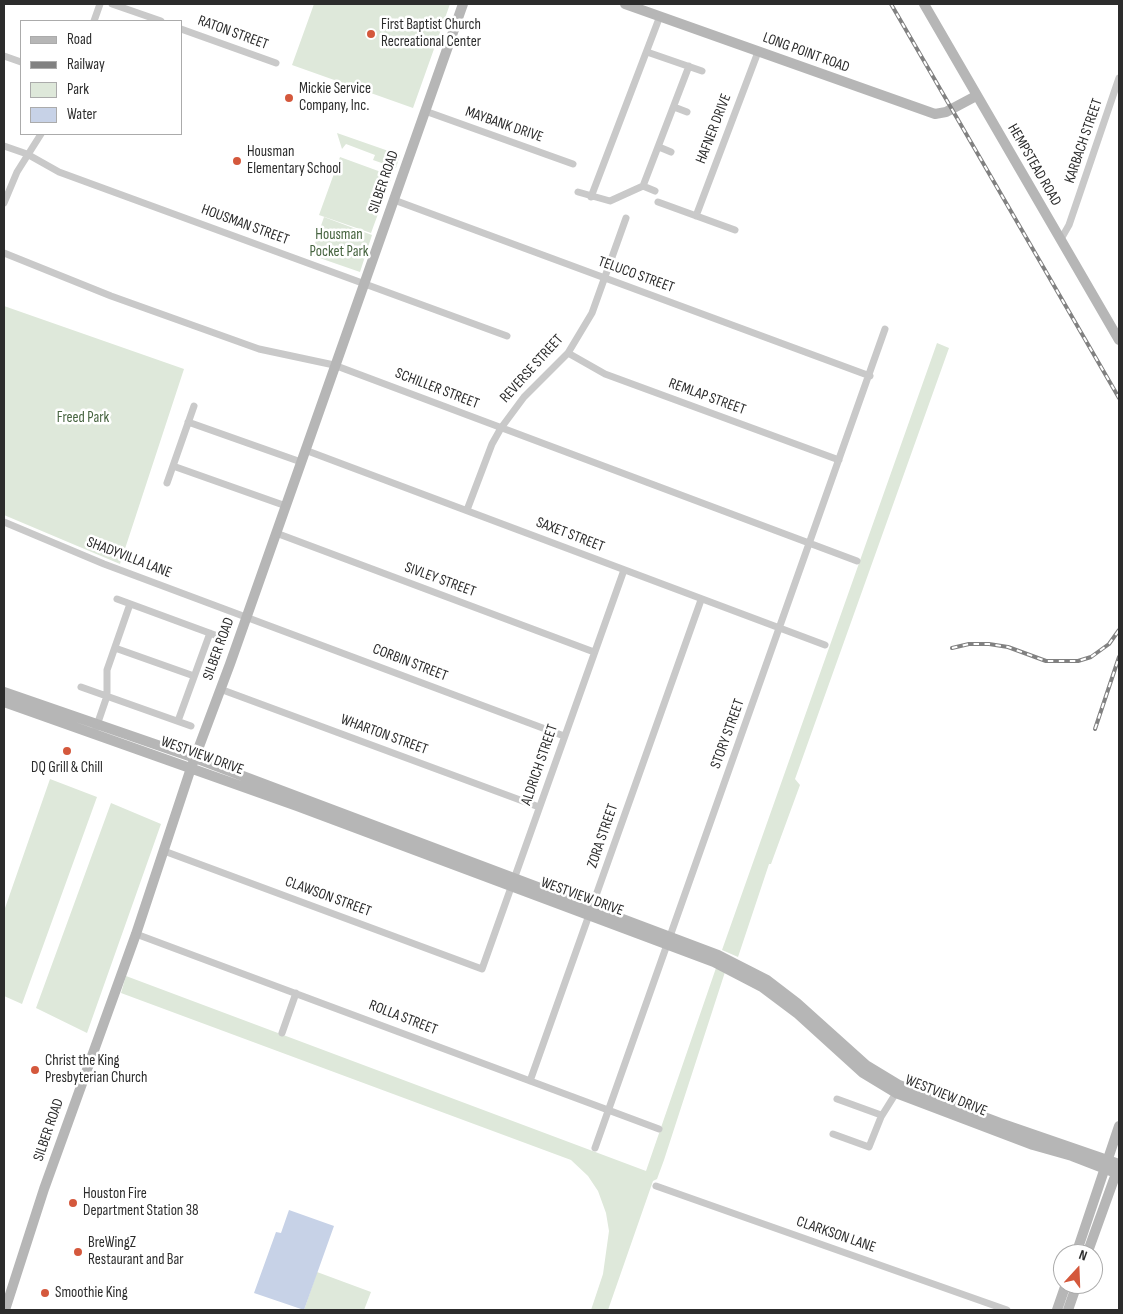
<!DOCTYPE html>
<html>
<head>
<meta charset="utf-8">
<style>
  body { margin:0 }
  #map { position:relative; width:1123px; height:1314px; overflow:hidden; background:#fff; font-family:"Sofia Sans Condensed",sans-serif }
  canvas { display:block }
  .frame { position:absolute; inset:0; border:5px solid #2c2c2c; pointer-events:none }
  .legend { position:absolute; left:20px; top:20px; width:162px; height:115px; box-sizing:border-box; background:#fff; border:1px solid #ababab; margin:0; padding:6px 9px; list-style:none; font-size:15px; color:#2c2c2c }
  .legend li { display:flex; align-items:center; gap:10px; height:25px }
  .legend b { width:25px; border:1px solid #ababab }
  .north { position:absolute; left:1053px; top:1244px; width:50px; height:50px; box-sizing:border-box; background:#fff; border:1px solid #ababab; border-radius:50%; rotate:20deg; font-size:14px; font-weight:700; line-height:20px; text-align:center; color:#2c2c2c }
  .north::after { content:''; display:block; margin:auto; width:18px; height:22px; background:#d4583c; clip-path:polygon(50% 0,100% 100%,50% 72%,0 100%) }
</style>
</head>
<body>
<div id="map">
<canvas width="1123" height="1314"></canvas>
<div class="frame"></div>
<ul class="legend">
<li><b style="height:6px;background:#b6b6b6"></b>Road</li>
<li><b style="height:6px;background:#818181"></b>Railway</li>
<li><b style="height:14px;background:#dee8da"></b>Park</li>
<li><b style="height:14px;background:#c7d2e7"></b>Water</li>
</ul>
<div class="north">N</div>
</div>
<script>
const context = document.querySelector('canvas').getContext('2d');
context.lineJoin = 'round';
function fill(path, color) {
  context.fillStyle = color;
  context.fill(path, 'evenodd');
}
function shape(rows) {
  const path = new Path2D();
  for (const r of rows) {
    path.moveTo(r[0], r[1]);
    for (let i = 2; i < r.length; i += 2) path.lineTo(r[i], r[i + 1]);
  }
  return path;
}
function strokePath(path, color, width, dash) {
  context.strokeStyle = color;
  context.lineWidth = width;
  context.lineCap = dash ? 'butt' : 'round';
  context.setLineDash(dash || []);
  context.stroke(path);
}
function label(font, color, halo, rows, align = 'center') {
  context.font = font + ' "Sofia Sans Condensed",sans-serif';
  context.lineWidth = 5;
  context.setLineDash([]);
  context.textBaseline = 'middle';
  context.strokeStyle = halo;
  context.fillStyle = color;
  for (const [text, x, y, turn = 0] of rows) {
    context.save();
    context.translate(x, y);
    context.rotate((+turn || 0) * Math.PI / 180);
    context.textAlign = isNaN(turn) ? turn : align;
    if (halo) context.strokeText(text, 0, 0);
    context.fillText(text, 0, 0);
    context.restore();
  }
}
const green = shape([
  [314,4,450,4,413,108,292,65],
  [337,133,400,155,396,168,373,160,375,155,346,144,342,149],
  [340,157,392,176,371,233,319,215],
  [324,217,372,235,360,272,311,255],
  [4,306,184,369,120,564,4,515],
  [937,343,949,348,795,779,800,785,771,864,769,864,738,957,722,950],
  [50,779,97,797,22,1004,4,996,4,911],
  [111,803,161,824,87,1033,36,1008],
  [716,968,725,972,664,1160,657,1179,653,1181,608,1310,591,1310,603,1274,609,1231,606,1213,598,1191,588,1176,571,1160,121,993,126,976,646,1171],
  [317,1272,371,1292,364,1310,304,1310]
]);
const water = shape([
  [289,1210,334,1226,304,1310,254,1293,276,1232,281,1233]
]);
const street = shape([
  [112,4,161,21],
  [94,21,100,4],
  [181,29,276,63],
  [647,52,702,71],
  [4,56,21,62],
  [674,107,687,112],
  [425,111,573,164],
  [4,146,27,154,59,172,507,336],
  [659,147,671,152],
  [643,186,655,191],
  [578,192,610,201,643,186,689,66],
  [591,197,660,16],
  [394,200,870,376],
  [658,202,735,230],
  [4,203,17,172,41,134],
  [696,216,758,52],
  [1061,239,1069,225,1119,78],
  [4,253,111,296,259,349,334,365,857,561],
  [568,353,605,374,839,460],
  [188,422,301,462],
  [305,450,825,645],
  [173,466,286,506],
  [167,483,194,406],
  [467,510,492,444,501,428,524,397,568,353,592,313,626,218],
  [4,522,104,564,564,736],
  [276,533,594,652],
  [117,599,223,638],
  [115,648,194,676],
  [81,687,191,726],
  [220,689,539,807],
  [178,721,210,633],
  [96,728,107,696,107,670,130,604],
  [164,851,482,969,624,570],
  [136,934,659,1129],
  [282,1033,296,993],
  [530,1081,701,600],
  [837,1099,881,1115],
  [833,1134,869,1147,881,1117,896,1093],
  [595,1148,885,329],
  [656,1186,1007,1310]
]);
const secondary = shape([
  [625,4,935,114,946,112,976,96],
  [924,4,1119,340],
  [4,692,195,758,718,955,767,980,797,1003,866,1065,899,1085,1000,1123,1119,1164],
  [4,702,297,806,714,962,762,987,798,1014,863,1073,896,1093,1033,1145,1072,1156,1116,1173],
  [1076,1254,1119,1126],
  [1087,1254,1118,1168],
  [5,1310,44,1189,136,934,191,768,230,664,463,4],
  [1057,1310,1066,1284],
  [1068,1310,1077,1284]
]);
const rail = shape([
  [891,4,1119,398],
  [952,648,969,644,989,644,1008,647,1046,661,1078,661,1091,657,1109,644,1119,630],
  [1095,729,1119,657]
]);
const markers = [
  [371,34,5,"#d4583c"],
  [289,98,5,"#d4583c"],
  [237,161,5,"#d4583c"],
  [67,751,5,"#d4583c"],
  [35,1070,5,"#d4583c"],
  [73,1203,5,"#d4583c"],
  [78,1252,5,"#d4583c"],
  [45,1293,5,"#d4583c"]
];
const poiNames = [
  ["First Baptist Church",381,25],
  ["Recreational Center",381,42],
  ["Mickie Service",299,89],
  ["Company, Inc.",299,106],
  ["Housman",247,152],
  ["Elementary School",247,169],
  ["DQ Grill & Chill",67,768,"center"],
  ["Christ the King",45,1061],
  ["Presbyterian Church",45,1078],
  ["Houston Fire",83,1194],
  ["Department Station 38",83,1211],
  ["BreWingZ",88,1243],
  ["Restaurant and Bar",88,1260],
  ["Smoothie King",55,1293]
];
const streetNames = [
  ["RATON STREET",233,33,20],
  ["LONG POINT ROAD",806,53,20],
  ["MAYBANK DRIVE",504,125,19],
  ["HAFNER DRIVE",714,129,-69],
  ["KARBACH STREET",1084,141,-71],
  ["HEMPSTEAD ROAD",1034,165,60],
  ["SILBER ROAD",384,182,-71],
  ["HOUSMAN STREET",245,225,20],
  ["TELUCO STREET",636,275,20],
  ["REVERSE STREET",532,369,-48],
  ["SCHILLER STREET",437,389,21],
  ["REMLAP STREET",707,397,20],
  ["SAXET STREET",570,535,21],
  ["SHADYVILLA LANE",129,558,21],
  ["SIVLEY STREET",440,580,20],
  ["SILBER ROAD",219,649,-70],
  ["CORBIN STREET",410,663,21],
  ["STORY STREET",728,734,-70],
  ["WHARTON STREET",384,735,20],
  ["WESTVIEW DRIVE",202,756,20],
  ["ALDRICH STREET",540,765,-71],
  ["ZORA STREET",603,836,-71],
  ["CLAWSON STREET",328,897,20],
  ["WESTVIEW DRIVE",582,897,20],
  ["ROLLA STREET",403,1018,21],
  ["WESTVIEW DRIVE",946,1096,22],
  ["SILBER ROAD",49,1130,-71],
  ["CLARKSON LANE",836,1235,19]
];
const parkNames = [
  ["Housman",339,235],
  ["Pocket Park",339,252],
  ["Freed Park",83,418]
];
fill(green, '#dee8da');
fill(water, '#c7d2e7');
strokePath(street, '#c9c9c9', 7);
strokePath(secondary, '#b6b6b6', 10);
strokePath(rail, '#818181', 4);
strokePath(rail, '#fff', 2, [5.5]);
for (const [x, y, r, color] of markers) {
  const dot = new Path2D();
  dot.arc(x, y, r, 0, 2 * Math.PI);
  context.fillStyle = color;
  context.fill(dot);
  strokePath(dot, '#fff', 2);
}
label('15px', '#2c2c2c', '#fff', poiNames, 'left');
label('15px', '#2c2c2c', '#fff', streetNames);
label('15px', '#45633e', '#fff', parkNames);
</script>
</body>
</html>
